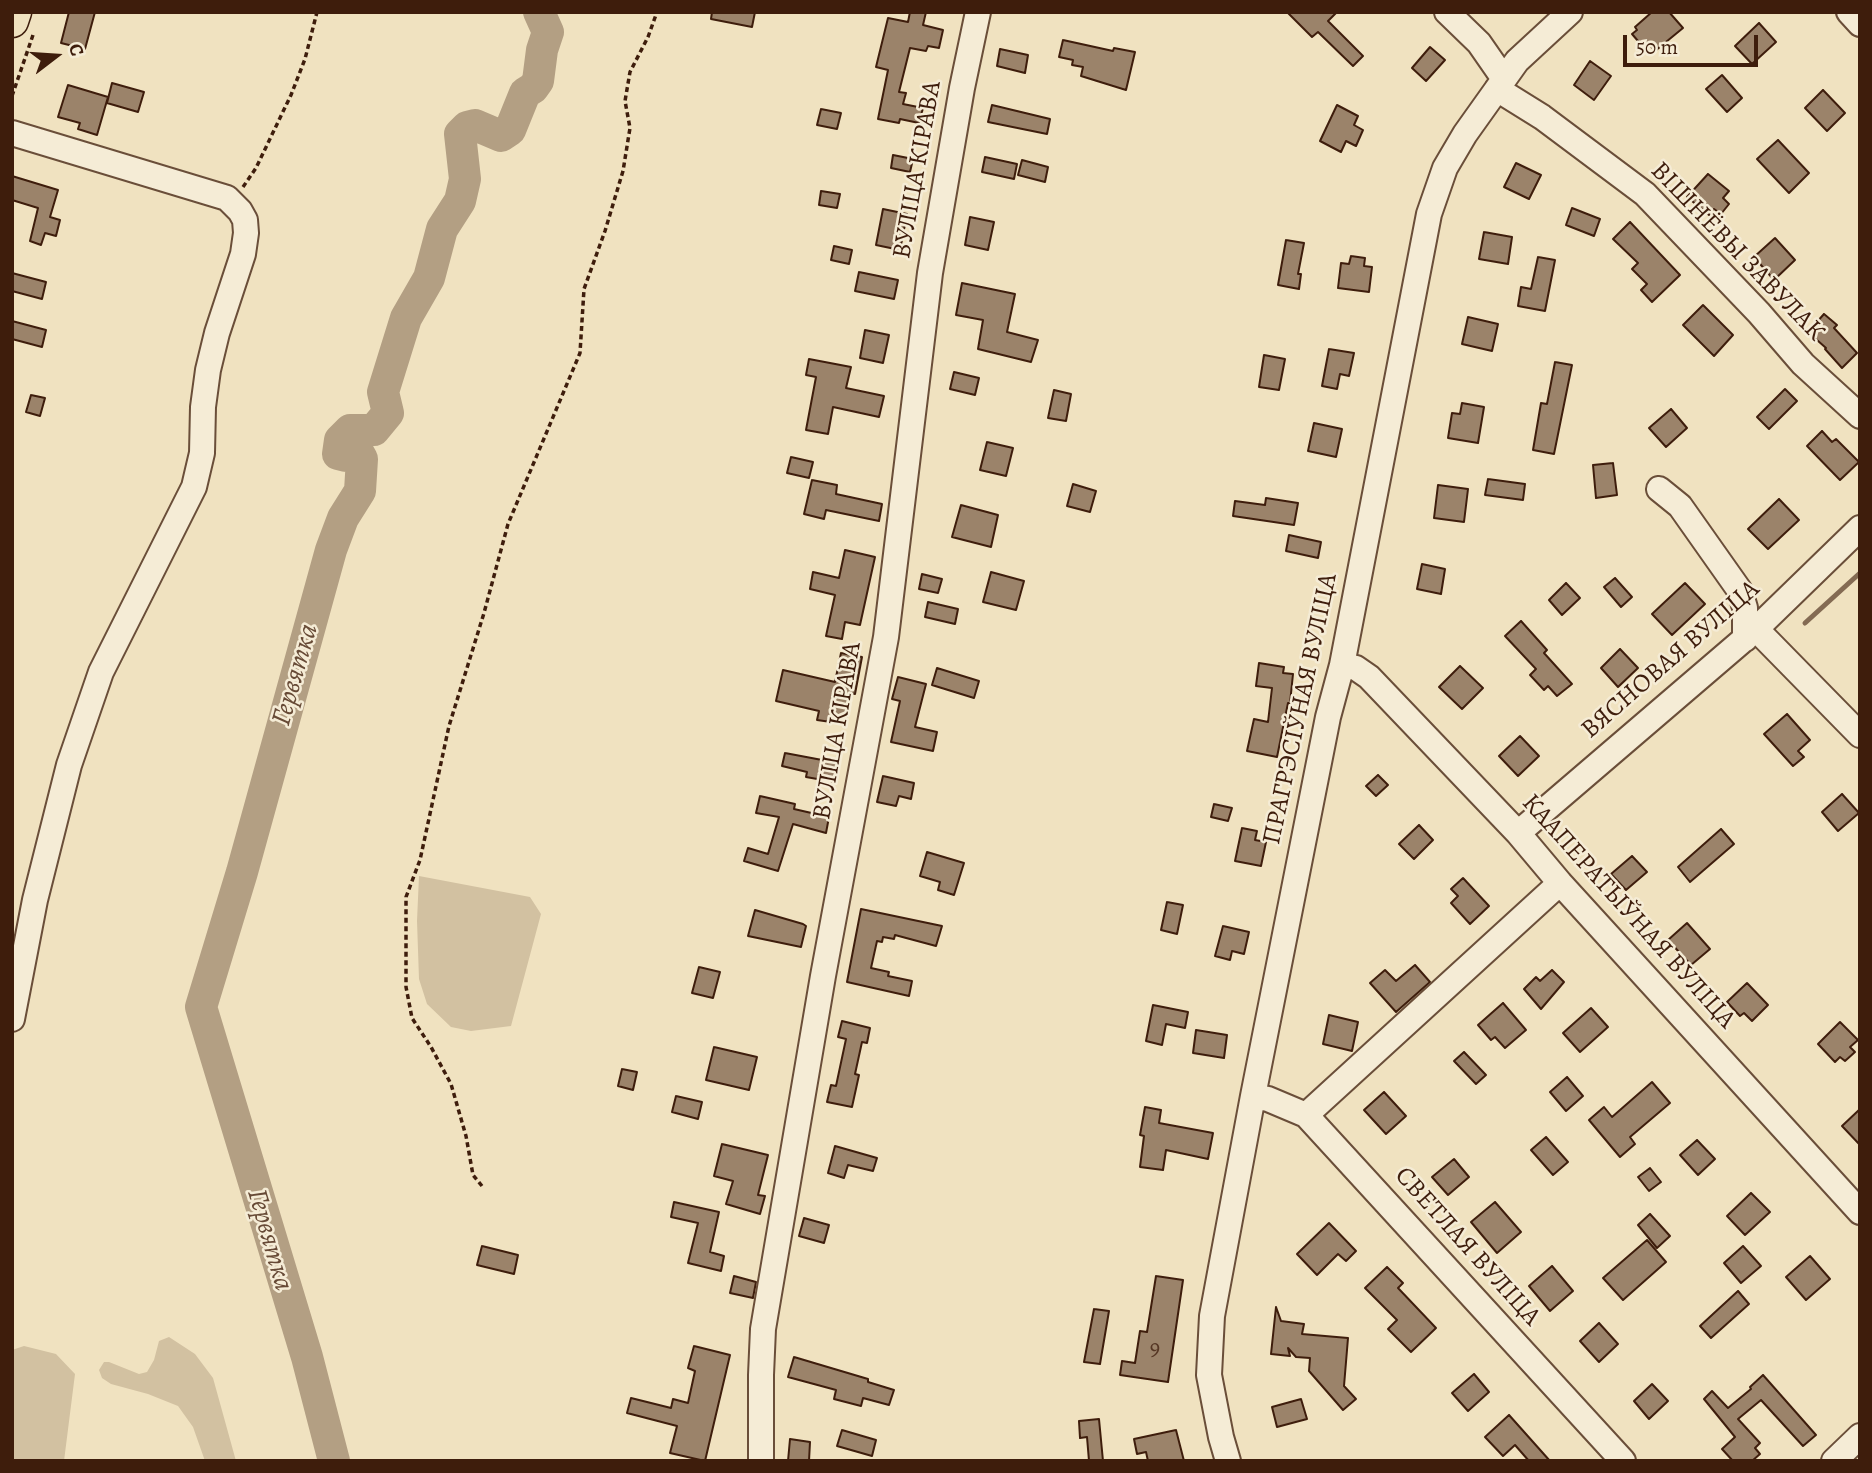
<!DOCTYPE html>
<html>
<head>
<meta charset="utf-8">
<style>
  body { margin:0 }
  #map { position:relative; width:1872px; height:1473px; overflow:hidden; background:#f0e2c0; font-family:Alegreya,serif }
  canvas { display:block }
  .frame { position:absolute; inset:0; border:14px solid #3e1d0c; pointer-events:none }
  .north { position:absolute; left:21px; top:21px; width:70px; height:70px; -webkit-text-stroke:5px #f5ecd6; paint-order:stroke; rotate:73deg; font-size:19px; font-weight:700; line-height:28px; text-align:center; color:#3e1d0c }
  .north::after { content:''; display:block; margin:auto; width:24px; height:32px; background:#3e1d0c; clip-path:polygon(50% 0,100% 100%,50% 72%,0 100%) }
  .scale { position:absolute; left:1623px; top:35px; width:135px; height:32px; box-sizing:border-box; border:4px solid #3e1d0c; border-top:0; padding-left:9px; font-size:21px; line-height:24px; white-space:nowrap; color:#3e1d0c; -webkit-text-stroke:5px #f5ecd6; paint-order:stroke }
</style>
</head>
<body>
<div id="map">
<canvas width="1872" height="1473"></canvas>
<div class="frame"></div>
<div class="north">С</div>
<div class="scale">50 m</div>
</div>
<script>
const context = document.querySelector('canvas').getContext('2d');
context.lineJoin = 'round';
function fill(path, color) {
  context.fillStyle = color;
  context.fill(path, 'evenodd');
}
function shape(rows) {
  const path = new Path2D();
  for (const r of rows) {
    path.moveTo(r[0], r[1]);
    for (let i = 2; i < r.length; i += 2) path.lineTo(r[i], r[i + 1]);
  }
  return path;
}
function strokePath(path, color, width, dash) {
  context.strokeStyle = color;
  context.lineWidth = width;
  context.lineCap = dash ? 'butt' : 'round';
  context.setLineDash(dash || []);
  context.stroke(path);
}
function label(font, color, halo, rows, align = 'center') {
  context.font = font + ' Alegreya,serif';
  context.lineWidth = 5;
  context.setLineDash([]);
  context.textBaseline = 'middle';
  context.strokeStyle = halo;
  context.fillStyle = color;
  for (const [text, x, y, turn = 0] of rows) {
    context.save();
    context.translate(x, y);
    context.rotate((+turn || 0) * Math.PI / 180);
    context.textAlign = isNaN(turn) ? turn : align;
    if (halo) context.strokeText(text, 0, 0);
    context.fillText(text, 0, 0);
    context.restore();
  }
}
const green = shape([
  [419,876,530,897,541,914,511,1026,471,1031,451,1027,427,1004,419,979,417,921],
  [169,1337,195,1354,213,1378,236,1461,205,1461,193,1427,178,1406,148,1394,111,1384,102,1378,99,1370,104,1362,109,1362,139,1374,147,1372,154,1360,159,1341],
  [24,1346,56,1354,75,1374,64,1461,12,1461,12,1350]
]);
const stream = shape([
  [1805,623,1860,573]
]);
const river = shape([
  [334,1461,307,1357,201,1007,242,872,331,550,343,518,360,491,362,459,357,450,351,449,346,456,338,454,340,440,350,430,374,430,388,413,383,392,406,318,429,278,442,229,460,201,465,179,460,134,467,127,475,125,501,136,510,130,525,93,533,88,538,81,542,50,548,32,539,12]
]);
const building = shape([
  [69,12,95,12,85,49,61,43,69,12],
  [712,12,755,12,752,27,711,19,712,12],
  [910,12,926,12,923,25,943,30,939,48,928,46,926,51,910,48,899,92,906,93,903,104,923,108,919,123,900,119,899,123,878,119,888,70,876,67,888,18,908,22,910,12],
  [1287,12,1337,12,1328,21,1363,56,1353,66,1318,32,1312,37,1287,12],
  [1652,12,1669,12,1683,28,1655,51,1649,44,1644,48,1632,34,1637,30,1635,27,1652,12],
  [1759,23,1776,42,1752,64,1735,46,1759,23],
  [1063,40,1113,51,1114,48,1135,52,1126,90,1081,76,1083,67,1072,65,1073,60,1059,57,1063,40],
  [1430,47,1445,60,1426,81,1412,68,1430,47],
  [1000,49,1028,55,1025,73,997,66,1000,49],
  [1590,61,1611,76,1594,100,1574,85,1590,61],
  [1722,75,1742,98,1727,112,1706,89,1722,75],
  [112,83,144,92,138,112,107,103,112,83],
  [68,85,108,97,97,135,78,129,80,123,58,117,68,85],
  [1823,90,1845,113,1827,131,1805,108,1823,90],
  [992,105,1050,119,1047,134,988,122,992,105],
  [1337,105,1358,116,1354,125,1363,130,1356,146,1346,141,1341,152,1320,141,1337,105],
  [821,109,841,113,837,129,817,125,821,109],
  [1778,140,1809,173,1789,193,1757,159,1778,140],
  [893,155,913,159,910,172,891,168,893,155],
  [985,157,1017,164,1014,179,982,172,985,157],
  [1022,160,1048,167,1045,182,1018,175,1022,160],
  [1516,163,1541,175,1529,199,1504,187,1516,163],
  [1708,174,1729,191,1723,198,1729,204,1721,214,1714,209,1709,215,1687,197,1708,174],
  [12,176,58,190,50,217,60,220,56,236,45,233,41,245,30,241,38,208,12,200,12,176],
  [821,191,840,194,837,208,819,205,821,191],
  [1572,208,1600,219,1594,236,1566,225,1572,208],
  [883,209,907,214,900,250,876,245,883,209],
  [970,217,994,222,988,250,965,245,970,217],
  [1630,222,1680,275,1652,302,1641,290,1647,284,1632,269,1638,263,1613,239,1630,222],
  [1484,232,1512,237,1508,264,1479,259,1484,232],
  [1775,238,1795,260,1774,280,1754,257,1775,238],
  [1286,240,1304,243,1298,274,1301,274,1299,289,1278,285,1286,240],
  [834,246,852,250,849,264,831,260,834,246],
  [1351,256,1365,258,1364,266,1372,267,1369,292,1338,288,1341,263,1349,264,1351,256],
  [1538,257,1555,260,1545,311,1518,306,1521,287,1531,289,1538,257],
  [859,272,898,280,894,299,855,291,859,272],
  [12,273,46,282,42,299,12,291,12,273],
  [962,283,1015,294,1007,332,1038,340,1031,362,978,349,983,320,956,315,962,283],
  [1703,305,1733,335,1714,356,1683,325,1703,305],
  [1824,314,1837,325,1834,328,1857,353,1842,368,1825,349,1826,348,1808,332,1824,314],
  [1468,317,1498,324,1492,351,1462,344,1468,317],
  [12,321,46,330,42,347,12,339,12,321],
  [865,330,889,335,883,363,860,358,865,330],
  [1329,349,1354,353,1349,376,1340,374,1337,389,1322,386,1329,349],
  [1264,355,1285,359,1279,390,1259,387,1264,355],
  [809,359,851,367,846,388,884,396,879,417,833,407,828,434,806,430,816,377,806,375,809,359],
  [1555,362,1572,365,1554,454,1533,450,1541,403,1547,404,1555,362],
  [954,372,979,378,975,395,950,389,954,372],
  [1785,389,1797,401,1769,429,1757,417,1785,389],
  [1054,390,1071,394,1066,421,1048,418,1054,390],
  [31,395,45,398,40,416,26,412,31,395],
  [1462,403,1484,407,1478,443,1448,438,1452,413,1460,414,1462,403],
  [1671,409,1687,428,1666,447,1649,428,1671,409],
  [1314,423,1342,429,1336,457,1308,451,1314,423],
  [1822,431,1832,442,1836,439,1859,462,1840,480,1807,446,1822,431],
  [987,442,1013,448,1006,476,980,470,987,442],
  [791,457,813,462,809,478,787,473,791,457],
  [1613,463,1617,495,1596,498,1593,465,1613,463],
  [1488,479,1525,484,1523,500,1485,495,1488,479],
  [812,480,837,485,836,494,882,504,879,521,826,510,824,519,804,514,812,480],
  [1073,484,1096,491,1090,512,1067,506,1073,484],
  [1438,485,1468,489,1464,522,1434,518,1438,485],
  [1266,498,1298,503,1294,525,1233,516,1235,501,1265,505,1266,498],
  [1779,499,1799,520,1768,549,1748,529,1779,499],
  [961,505,998,515,991,547,952,537,961,505],
  [1289,535,1321,542,1318,558,1286,551,1289,535],
  [845,550,875,557,860,625,845,622,842,639,826,636,835,595,810,589,813,572,839,578,845,550],
  [1422,564,1445,569,1441,594,1417,589,1422,564],
  [991,572,1024,581,1016,610,983,602,991,572],
  [922,574,942,579,938,593,919,589,922,574],
  [1615,578,1632,597,1621,607,1604,587,1615,578],
  [1566,583,1580,598,1562,615,1549,600,1566,583],
  [1685,583,1705,604,1672,635,1652,614,1685,583],
  [928,602,958,609,955,624,925,617,928,602],
  [1521,621,1547,650,1544,653,1572,684,1557,696,1548,686,1544,690,1530,675,1536,669,1505,636,1521,621],
  [1620,649,1638,668,1618,687,1601,668,1620,649],
  [841,653,862,657,855,694,851,693,845,724,817,720,819,711,776,701,783,670,835,682,841,653],
  [1259,663,1284,667,1283,673,1293,674,1290,703,1288,703,1277,757,1247,751,1254,719,1268,722,1272,688,1256,686,1259,663],
  [1460,666,1483,688,1462,709,1439,687,1460,666],
  [937,668,979,681,974,698,932,685,937,668],
  [898,677,926,684,915,727,937,732,933,751,891,742,900,701,892,699,898,677],
  [1787,714,1810,740,1798,751,1804,757,1793,766,1764,734,1787,714],
  [1520,736,1539,756,1518,776,1499,756,1520,736],
  [785,753,838,763,834,782,806,777,807,772,782,766,785,753],
  [1378,775,1388,785,1376,796,1366,786,1378,775],
  [883,776,914,783,911,799,899,796,896,806,877,802,883,776],
  [1842,794,1859,813,1838,831,1822,812,1842,794],
  [760,796,795,804,794,809,829,817,826,833,793,824,778,871,744,861,748,848,768,854,779,817,756,813,760,796],
  [1214,804,1232,808,1228,821,1211,817,1214,804],
  [1419,825,1433,840,1414,859,1399,844,1419,825],
  [1242,828,1257,831,1255,840,1266,842,1261,866,1235,861,1242,828],
  [1721,829,1734,844,1690,882,1678,867,1721,829],
  [927,852,964,863,954,895,938,890,940,882,920,876,927,852],
  [1632,856,1647,872,1626,890,1611,874,1632,856],
  [1463,878,1489,906,1470,924,1451,903,1458,896,1451,889,1463,878],
  [1167,902,1183,905,1177,934,1161,930,1167,902],
  [861,909,942,926,936,946,895,935,894,939,883,937,882,942,877,941,871,968,889,972,888,976,912,981,909,996,847,982,861,909],
  [755,910,803,924,806,926,801,947,748,936,755,910],
  [1687,923,1710,949,1691,965,1668,940,1687,923],
  [1223,926,1249,932,1244,954,1232,951,1230,960,1215,956,1223,926],
  [1415,965,1430,982,1396,1012,1370,983,1385,970,1396,981,1415,965],
  [699,967,720,972,713,998,692,993,699,967],
  [1552,970,1564,982,1541,1009,1524,989,1536,977,1540,981,1552,970],
  [1747,983,1768,1005,1752,1021,1744,1013,1740,1016,1727,1002,1747,983],
  [1503,1003,1526,1030,1505,1048,1495,1037,1491,1040,1478,1025,1503,1003],
  [1153,1005,1188,1012,1185,1028,1166,1024,1162,1045,1146,1041,1153,1005],
  [1591,1008,1608,1027,1580,1052,1563,1033,1591,1008],
  [1329,1015,1358,1022,1352,1051,1323,1044,1329,1015],
  [842,1021,870,1028,867,1043,862,1042,855,1074,859,1075,852,1107,827,1102,831,1085,836,1086,846,1039,838,1037,842,1021],
  [1840,1022,1858,1040,1850,1047,1855,1052,1845,1061,1840,1057,1835,1062,1818,1044,1840,1022],
  [1196,1030,1227,1035,1224,1058,1193,1053,1196,1030],
  [714,1047,757,1057,749,1090,706,1080,714,1047],
  [1464,1052,1486,1075,1476,1084,1454,1061,1464,1052],
  [622,1069,637,1072,633,1090,618,1086,622,1069],
  [1567,1077,1583,1096,1566,1111,1550,1092,1567,1077],
  [1652,1082,1670,1103,1630,1137,1635,1144,1620,1157,1589,1120,1604,1107,1612,1117,1652,1082],
  [1384,1092,1406,1116,1386,1134,1364,1110,1384,1092],
  [676,1096,702,1102,698,1119,672,1112,676,1096],
  [1145,1107,1161,1110,1159,1123,1213,1133,1208,1159,1166,1150,1163,1170,1140,1167,1144,1136,1140,1135,1145,1107],
  [1860,1109,1860,1145,1842,1126,1860,1109],
  [1546,1137,1568,1162,1553,1175,1531,1150,1546,1137],
  [1697,1140,1715,1159,1698,1175,1680,1155,1697,1140],
  [722,1144,768,1155,758,1195,765,1196,760,1214,726,1204,733,1181,714,1176,722,1144],
  [835,1146,877,1158,873,1171,848,1165,844,1178,828,1173,835,1146],
  [1454,1159,1469,1177,1448,1195,1432,1177,1454,1159],
  [1650,1168,1661,1182,1649,1191,1638,1177,1650,1168],
  [1751,1193,1770,1212,1745,1235,1727,1216,1751,1193],
  [674,1202,719,1212,710,1252,724,1256,721,1271,688,1263,698,1223,671,1217,674,1202],
  [1495,1202,1521,1232,1497,1253,1471,1222,1495,1202],
  [1650,1214,1670,1236,1657,1248,1638,1225,1650,1214],
  [804,1218,829,1225,824,1243,799,1236,804,1218],
  [1329,1223,1356,1251,1346,1261,1338,1254,1317,1275,1297,1254,1329,1223],
  [1647,1240,1666,1262,1623,1300,1603,1278,1647,1240],
  [482,1246,518,1255,514,1274,477,1265,482,1246],
  [1743,1246,1761,1266,1741,1283,1724,1263,1743,1246],
  [1810,1256,1830,1279,1806,1300,1786,1277,1810,1256],
  [1552,1266,1573,1291,1550,1311,1529,1286,1552,1266],
  [1387,1267,1403,1283,1398,1288,1436,1328,1411,1352,1388,1329,1397,1320,1365,1288,1387,1267],
  [734,1276,756,1282,753,1298,730,1293,734,1276],
  [1156,1276,1183,1280,1168,1382,1120,1375,1122,1361,1135,1363,1140,1331,1147,1332,1156,1276],
  [1738,1291,1749,1304,1711,1338,1700,1326,1738,1291],
  [1276,1307,1281,1321,1304,1324,1302,1334,1348,1338,1344,1386,1356,1399,1343,1410,1309,1371,1310,1358,1296,1357,1288,1348,1290,1356,1271,1354,1276,1307],
  [1094,1309,1109,1311,1100,1364,1084,1362,1094,1309],
  [1599,1323,1618,1344,1599,1362,1580,1341,1599,1323],
  [694,1346,730,1355,705,1461,670,1453,677,1426,627,1413,631,1398,671,1408,673,1399,688,1403,695,1371,688,1368,694,1346],
  [794,1357,868,1379,868,1382,894,1390,889,1405,863,1398,861,1406,834,1399,836,1390,788,1377,794,1357],
  [1474,1374,1489,1392,1468,1411,1452,1393,1474,1374],
  [1763,1375,1816,1435,1803,1446,1761,1400,1738,1419,1760,1443,1755,1448,1760,1454,1752,1461,1733,1461,1722,1449,1735,1437,1704,1399,1712,1391,1728,1408,1751,1389,1750,1387,1763,1375],
  [1652,1384,1668,1401,1649,1419,1634,1401,1652,1384],
  [1301,1399,1307,1419,1277,1427,1272,1407,1301,1399],
  [1509,1415,1550,1461,1529,1461,1515,1445,1503,1456,1485,1437,1509,1415],
  [1099,1419,1103,1461,1089,1461,1087,1437,1080,1438,1079,1421,1099,1419],
  [842,1430,876,1440,872,1456,837,1446,842,1430],
  [1176,1430,1184,1461,1148,1461,1146,1452,1137,1454,1134,1439,1176,1430],
  [790,1439,810,1442,809,1461,788,1461,790,1439]
]);
const path = shape([
  [12,96,33,35],
  [243,187,256,168,291,95,305,59,317,12],
  [482,1186,473,1175,466,1136,451,1084,431,1047,412,1018,406,987,406,897,420,860,449,726,484,613,508,524,580,353,584,289,605,231,623,171,630,128,625,101,630,72,648,37,657,12]
]);
const minor = shape([
  [1447,12,1479,43,1504,79],
  [1849,12,1860,24],
  [1497,89,1542,117,1645,194,1759,313,1803,364,1860,416],
  [12,133,227,198,240,211,245,220,246,233,243,254,217,333,208,370,203,407,202,453,194,487,101,672,69,765,35,900,12,1019],
  [1659,489,1680,506,1740,591,1745,608,1745,639],
  [1756,629,1860,735],
  [1342,665,1356,668,1369,677,1518,833,1560,883,1860,1212],
  [1518,833,1756,629,1860,528],
  [1253,1096,1268,1099,1306,1115,1623,1461],
  [1306,1115,1560,883],
  [761,1461,761,1375,763,1329,823,976,886,637,930,273,962,88,978,12],
  [1228,1461,1221,1437,1209,1375,1212,1316,1253,1096,1328,717,1342,665,1429,214,1445,168,1465,134,1517,61,1570,12],
  [1834,1461,1860,1436]
]);
const major = shape([
  [12,21,15,12]
]);
const numberNames = [
  ["9",1155,1349]
];
const streetNames = [
  ["ВУЛІЦА КІРАВА",918,170,-80],
  ["ВІШНЁВЫ ЗАВУЛАК",1737,252,46],
  ["ВЯСНОВАЯ ВУЛІЦА",1671,660,-41],
  ["ПРАГРЭСІЎНАЯ ВУЛІЦА",1301,709,-78],
  ["ВУЛІЦА КІРАВА",838,731,-80],
  ["КААПЕРАТЫЎНАЯ ВУЛІЦА",1628,912,48],
  ["СВЕТЛАЯ ВУЛІЦА",1467,1247,48]
];
const waterNames = [
  ["Гервятка",296,675,-74],
  ["Гервятка",269,1240,74]
];
fill(green, '#d2c1a1');
strokePath(stream, '#846b53', 5);
strokePath(river, '#b39f83', 32);
fill(building, '#9b836a');
strokePath(building, '#3e1d0c', 2);
strokePath(minor, '#6a4e39', 28);
strokePath(major, '#3e1d0c', 35);
strokePath(path, '#3e1d0c', 3.5, [5, 3.5]);
strokePath(minor, '#f5ecd6', 24);
strokePath(major, '#f0e2c0', 32);
label('23px', '#553624', null, numberNames);
label('26px', '#3e1d0c', '#f5ecd6', streetNames);
label('italic 28px', '#674a36', '#f5ecd6', waterNames);
</script>
</body>
</html>
